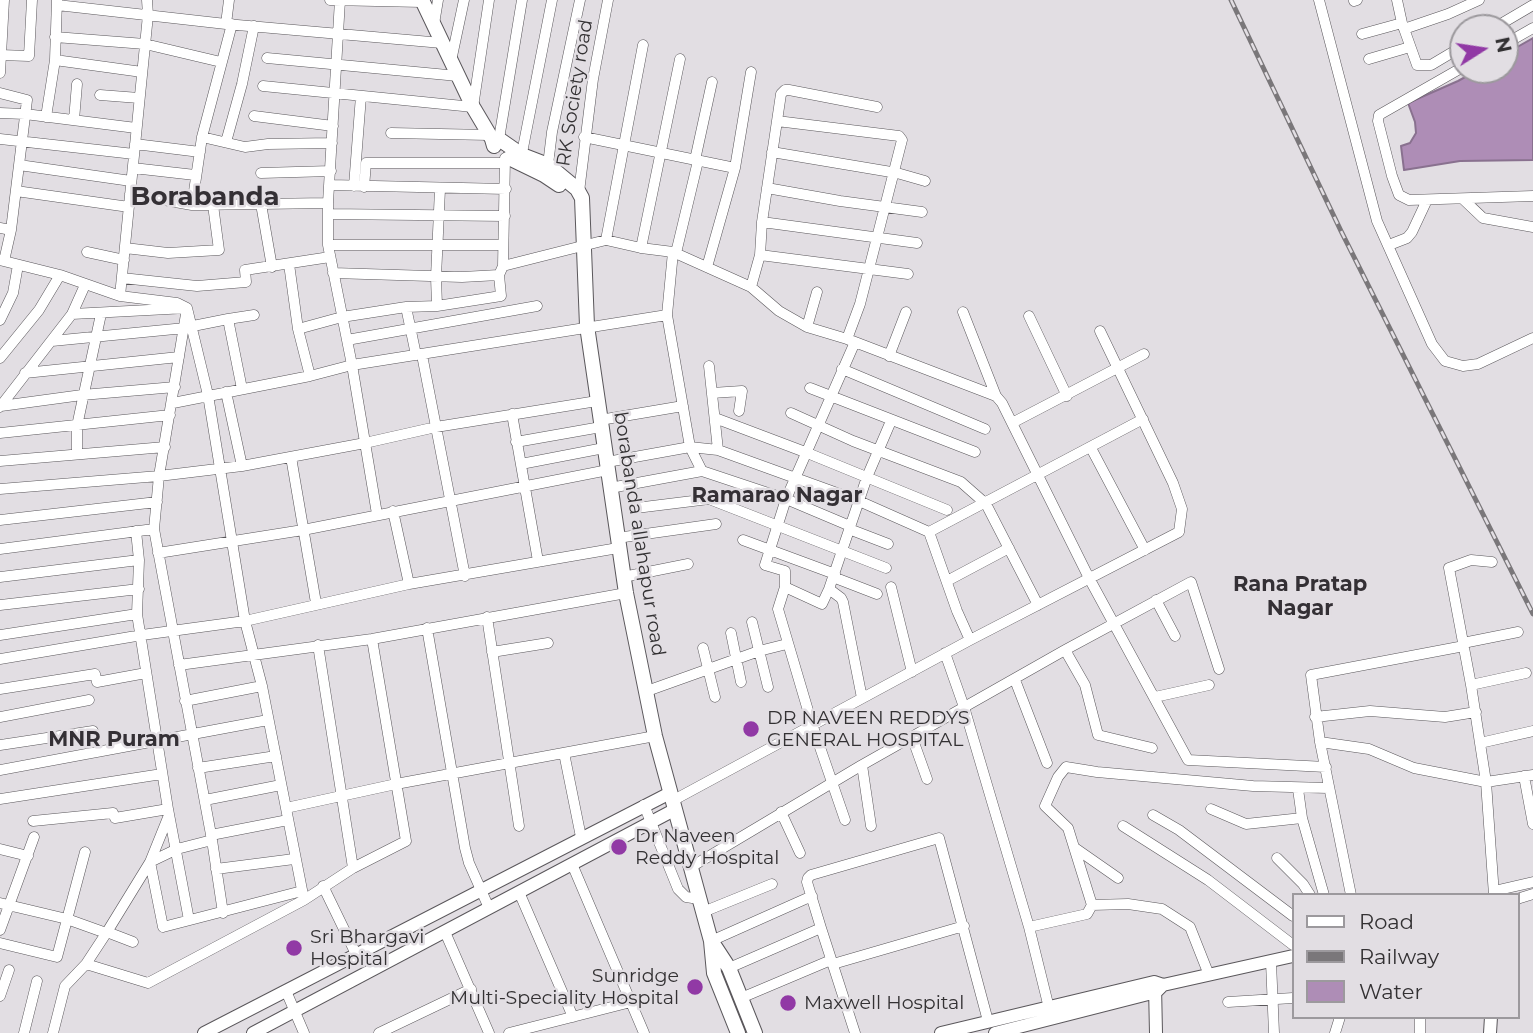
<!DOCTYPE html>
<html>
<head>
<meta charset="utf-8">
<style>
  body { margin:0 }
  #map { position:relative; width:1533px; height:1033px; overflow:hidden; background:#e2dee3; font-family:Montserrat,sans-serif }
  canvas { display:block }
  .legend { position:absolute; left:1292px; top:893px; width:228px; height:126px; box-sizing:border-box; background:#e2dee3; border:2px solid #9c999d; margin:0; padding:9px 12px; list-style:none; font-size:21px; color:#333133 }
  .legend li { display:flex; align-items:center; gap:14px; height:35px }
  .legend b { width:35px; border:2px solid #9c999d }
  .north { position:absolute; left:1449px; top:14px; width:70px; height:70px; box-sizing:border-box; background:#e2dee3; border:2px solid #9c999d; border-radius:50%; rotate:78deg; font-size:19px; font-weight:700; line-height:28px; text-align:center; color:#333133 }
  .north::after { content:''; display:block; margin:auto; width:24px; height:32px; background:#9139a5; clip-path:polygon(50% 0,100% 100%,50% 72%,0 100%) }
</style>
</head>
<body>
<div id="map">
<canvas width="1533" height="1033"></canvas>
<ul class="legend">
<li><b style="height:9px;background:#fff"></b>Road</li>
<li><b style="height:9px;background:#7a777a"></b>Railway</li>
<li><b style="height:19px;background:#ae8db6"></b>Water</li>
</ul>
<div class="north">N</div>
</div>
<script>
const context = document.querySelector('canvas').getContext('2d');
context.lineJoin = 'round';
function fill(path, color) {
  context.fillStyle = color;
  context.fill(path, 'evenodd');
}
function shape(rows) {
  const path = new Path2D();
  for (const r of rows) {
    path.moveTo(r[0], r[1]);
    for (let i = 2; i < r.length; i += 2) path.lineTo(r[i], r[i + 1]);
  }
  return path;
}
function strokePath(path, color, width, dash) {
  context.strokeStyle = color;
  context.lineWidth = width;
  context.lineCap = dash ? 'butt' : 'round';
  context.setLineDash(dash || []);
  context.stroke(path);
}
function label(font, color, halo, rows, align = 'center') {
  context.font = font + ' Montserrat,sans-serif';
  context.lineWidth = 5;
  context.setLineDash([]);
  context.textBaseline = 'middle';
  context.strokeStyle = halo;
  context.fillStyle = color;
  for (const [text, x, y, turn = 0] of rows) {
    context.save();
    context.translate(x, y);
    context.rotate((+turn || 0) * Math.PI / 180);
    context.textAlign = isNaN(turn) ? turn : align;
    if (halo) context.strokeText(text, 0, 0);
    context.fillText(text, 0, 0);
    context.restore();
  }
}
const water = shape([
  [1533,38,1533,160,1460,161,1404,170,1401,146,1410,143,1416,133,1415,122,1408,103,1458,81,1478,70,1505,70,1505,54,1533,38]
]);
const minor = shape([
  [330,0,422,2],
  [340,0,328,203,328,245,352,365,377,514],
  [1319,0,1377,221,1432,344,1445,361,1463,366,1478,364,1533,338],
  [1397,0,1402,23,1417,65,1431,65,1463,46],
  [1354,1,1357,0],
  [57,5,226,24,442,43],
  [226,24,229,0],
  [434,24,438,0],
  [1494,28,1533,5],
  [1404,29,1448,14,1479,0],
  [1362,34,1402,23],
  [55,37,145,44,221,62],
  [1505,44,1533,28],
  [0,55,29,56,32,0],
  [267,58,458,76],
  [1369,59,1410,47],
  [55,60,142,72],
  [451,61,464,0],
  [1463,67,1379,115,1378,121,1392,176,1399,195,1409,200,1533,196],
  [0,73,4,0],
  [712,82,695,160,698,161,676,253,673,252,667,315,690,447,702,471,786,499,850,526],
  [263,86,473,107,489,0],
  [0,93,27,100,11,230,0,228],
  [100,95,139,98],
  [0,113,25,114,136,128],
  [254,116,333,126],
  [46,117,55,60,57,0],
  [74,120,77,84],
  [777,121,899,136,902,140,860,304,847,339],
  [391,133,489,135],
  [202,137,245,147,268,144,332,143],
  [584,137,735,168],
  [0,139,134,154],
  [499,139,522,0],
  [226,142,242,84,254,26],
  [135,144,200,152],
  [772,152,897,173,925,181],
  [521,158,552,0],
  [19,165,131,181],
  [548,165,552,132,580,0],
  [133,168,195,175],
  [261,173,331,171],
  [330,185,506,189],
  [354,186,361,96],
  [364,187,366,163,505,163],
  [767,188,840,201,922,212],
  [16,191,129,207],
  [579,192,593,79,608,0],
  [130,194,192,205,328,203],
  [1463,199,1483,218,1533,227],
  [261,204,272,267],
  [192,205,202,137,232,24],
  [328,214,505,216],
  [762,222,917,243],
  [606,240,643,45],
  [328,245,503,245],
  [1389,245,1407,238,1412,232,1427,200],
  [125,248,168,253,219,250,213,205],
  [641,248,680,59],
  [87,252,124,260],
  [760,255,908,274],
  [0,260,60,275,120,296,177,303,187,308,208,395,245,621,262,686,304,900],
  [4,261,11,230],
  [289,264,298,329,310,376],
  [503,266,505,158],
  [707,267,735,168,751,72],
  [333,273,462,277,499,275,503,266,606,240,641,248,673,252,751,287,779,311,807,327,847,339,996,396],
  [122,278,197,286,246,282,245,270,330,257],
  [751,287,760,255,762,222,781,94,785,90,789,90,877,107],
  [120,296,148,15,147,0],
  [437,306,436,277,440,189],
  [406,307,416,355],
  [963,312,996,396,1002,403,1089,578,1188,760,1326,767],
  [72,314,187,308,159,476,154,529,212,840,223,913],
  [1029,316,1067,396],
  [228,319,254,315],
  [0,320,13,293,18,265],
  [193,326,228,319,242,389],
  [807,327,817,292],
  [298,329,342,317,406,307,437,306,501,296,499,275],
  [347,340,537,306],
  [52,341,185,328],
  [422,355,465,576],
  [889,356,906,312],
  [0,358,39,310,60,275],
  [709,366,718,450],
  [842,369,985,429],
  [25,373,179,357],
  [810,388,975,452],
  [226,392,242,466],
  [712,393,742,391,739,411],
  [173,403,310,376,352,365,667,315],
  [1,406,82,395,175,387],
  [0,407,72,314,85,285],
  [791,413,853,441,961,482,986,504,1038,605],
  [512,414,538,561],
  [715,418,805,452,947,510],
  [600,420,683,406],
  [1012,423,1144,354],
  [0,433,170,415],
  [516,442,601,427],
  [1091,448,1145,550],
  [77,454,77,426,101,314],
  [291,457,316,603],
  [0,461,165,447],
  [607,462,690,447,718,450,859,501,929,532,957,611,970,640],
  [521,464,604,448],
  [610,488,702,471],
  [0,489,159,476,242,466,365,443,436,427,597,401],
  [636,508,709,499,886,568],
  [393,511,409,584],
  [0,520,157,502],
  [849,529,888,544],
  [136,531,139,560,137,614,168,809,189,920],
  [929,532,1143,419],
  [617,538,716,524],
  [743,540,835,574],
  [0,549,154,529],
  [158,553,303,530,608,470],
  [1492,562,1471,560,1449,568,1471,685,1486,782,1494,895],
  [0,577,139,560],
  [623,577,688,564],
  [833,577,877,594],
  [947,581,1009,548],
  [785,587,785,571,765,565,786,499,855,342],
  [891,587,912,672],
  [829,589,841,598,843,602,862,698],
  [1156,600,1175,636],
  [0,605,139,589],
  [487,617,519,826],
  [752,622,768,687],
  [427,628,465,848,469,863,489,908],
  [731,633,741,682],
  [0,635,137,614],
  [1463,643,1518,632],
  [318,645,353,868],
  [703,648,715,697],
  [1065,650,1085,685,1098,735,1152,748],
  [492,652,548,643],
  [945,653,964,707,1029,927,1050,1012],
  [0,659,142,635,245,621,409,584,618,548],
  [179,665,372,639,626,593],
  [1015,680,1047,763],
  [1471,685,1526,673],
  [0,689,95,674,97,682,146,673],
  [647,691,759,651,787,644],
  [1155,697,1209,685],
  [185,701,262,686],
  [0,717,89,700],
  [1315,717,1370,711,1445,717,1476,712],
  [912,737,927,779],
  [1320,742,1311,675,1464,646],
  [1480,743,1533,731],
  [0,745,93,731],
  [564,753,581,837],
  [862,765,871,826],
  [198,768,276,756],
  [0,770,268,720],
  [1524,776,1533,824],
  [0,799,162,774],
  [205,800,281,785],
  [672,801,970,640,1179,532,1182,509,1173,483,1100,331],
  [644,805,678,889,686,897,699,899],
  [286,808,396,784,655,736],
  [1211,809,1246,824,1302,818,1298,789],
  [781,812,800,853],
  [1153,815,1179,830,1293,916],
  [1302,818,1324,895],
  [845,820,812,724,778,609,785,587,822,604,829,589,867,477,891,421],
  [33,821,113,813,115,818,168,809],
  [1123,826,1208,880,1293,945],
  [211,835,288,820],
  [212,840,177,849,150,862,163,927,302,891],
  [1075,848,1118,878],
  [0,849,28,856],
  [1277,858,1303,884,1310,895],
  [572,864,644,1033],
  [691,867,862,765,1065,650,1191,582,1219,669],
  [216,869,294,859],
  [323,886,356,954],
  [1494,891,1533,882],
  [519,892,573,1017],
  [1351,895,1320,742,1369,749,1414,768,1486,782,1533,775],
  [1517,899,1533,894],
  [0,903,67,919,106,933],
  [1092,905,1128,904,1162,909,1190,927,1209,975],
  [703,912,772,884],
  [1029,927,1087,914,1092,905,1068,828,1045,806,1058,777,1066,767,1097,772,1253,786,1328,788],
  [0,930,34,837],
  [107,932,133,942],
  [445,932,489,1033],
  [711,941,812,896],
  [0,943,57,957,85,852],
  [1271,962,1274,1033],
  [86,964,148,983,304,900,353,868,406,841,372,639],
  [833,964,964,926],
  [729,968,821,928],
  [286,991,304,1033],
  [0,996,9,970],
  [741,998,831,960],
  [1228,1002,1293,998],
  [24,1033,37,981],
  [53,1033,65,986,86,964,107,932,150,862,169,815],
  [379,1033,471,989],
  [509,1033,631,1002],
  [855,1033,821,928,807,882,808,878,811,875,939,838,988,1021],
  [1335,1033,1340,1017],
  [1420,1033,1420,1017]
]);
const tertiary = shape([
  [1155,986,1156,1033],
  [204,1033,670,793],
  [253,1033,674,810],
  [941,1033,1154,982,1163,985,1293,956],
  [995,1033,1156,992,1163,985],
  [1490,1033,1491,1017]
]);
const secondary = shape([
  [422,0,473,107,492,139,494,146],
  [492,139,499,139,522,155,548,165,577,189,582,198,587,326,626,593,655,736,711,941,714,973,738,1033],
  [509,158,544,175,559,185],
  [712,942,729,968,755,1033]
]);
const rail = shape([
  [1231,0,1341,231,1533,614]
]);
const markers = [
  [751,729,9,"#9139a5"],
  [619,847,9,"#9139a5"],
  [294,948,9,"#9139a5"],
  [695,987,9,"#9139a5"],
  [788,1003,9,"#9139a5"]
];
const streetNames = [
  ["RK Society road",575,93,-81],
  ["borabanda allahapur road",639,534,81]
];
const poiNames = [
  ["DR NAVEEN REDDYS",767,718],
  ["GENERAL HOSPITAL",767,740],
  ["Dr Naveen",635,836],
  ["Reddy Hospital",635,858],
  ["Sri Bhargavi",310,937],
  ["Hospital",310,959],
  ["Sunridge",679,976,"right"],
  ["Multi-Speciality Hospital",679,998,"right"],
  ["Maxwell Hospital",804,1003]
];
const neighbourhoodNames = [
  ["Ramarao Nagar",777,496],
  ["Rana Pratap",1300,585],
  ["Nagar",1300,609],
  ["MNR Puram",114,740]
];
const districtNames = [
  ["Borabanda",205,197]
];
fill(water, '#ae8db6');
strokePath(water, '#89718f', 2);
strokePath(minor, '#5a575b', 11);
strokePath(tertiary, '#5a575b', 14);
strokePath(secondary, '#5a575b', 16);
strokePath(minor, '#fff', 10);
strokePath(tertiary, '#fff', 12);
strokePath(secondary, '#fff', 14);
strokePath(rail, '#7a777a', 5);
strokePath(rail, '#e2dee3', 2.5, [8]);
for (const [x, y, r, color] of markers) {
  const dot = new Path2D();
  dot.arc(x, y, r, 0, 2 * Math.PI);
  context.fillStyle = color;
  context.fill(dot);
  strokePath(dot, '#e2dee3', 2.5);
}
label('19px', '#333133', '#e2dee3', streetNames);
label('19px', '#333133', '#e2dee3', poiNames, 'left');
label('bold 21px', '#343035', '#e2dee3', neighbourhoodNames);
label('bold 26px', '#343035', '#e2dee3', districtNames);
</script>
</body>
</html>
